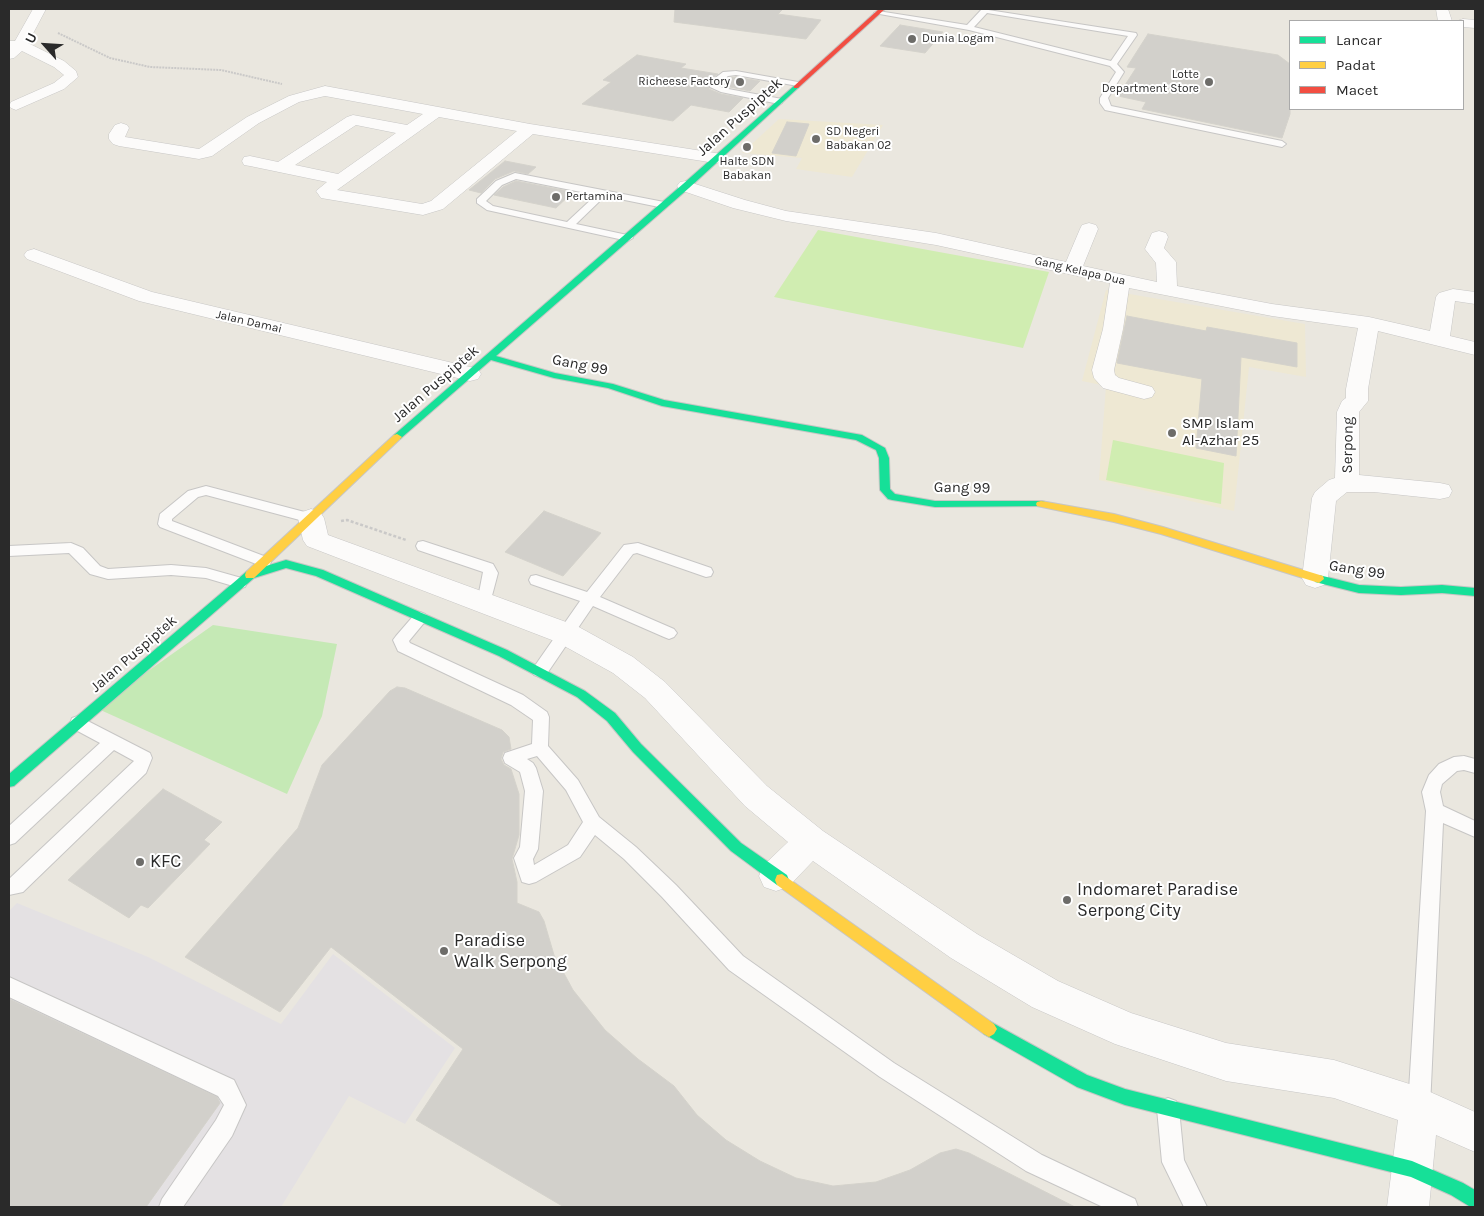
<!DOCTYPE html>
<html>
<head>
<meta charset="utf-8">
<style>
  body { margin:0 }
  #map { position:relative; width:1484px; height:1216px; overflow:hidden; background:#eae7df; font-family:Karla,sans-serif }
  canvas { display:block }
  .frame { position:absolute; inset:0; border:10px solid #2a2a2a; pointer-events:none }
  .legend { position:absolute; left:1289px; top:20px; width:175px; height:90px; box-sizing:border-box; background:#fff; border:1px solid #aaa; margin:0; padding:6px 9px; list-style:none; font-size:15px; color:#2a2a2a }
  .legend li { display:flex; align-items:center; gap:10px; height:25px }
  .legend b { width:25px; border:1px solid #aaa }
  .north { position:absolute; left:20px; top:20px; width:50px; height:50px; -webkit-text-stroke:4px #fff; paint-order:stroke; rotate:296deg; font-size:14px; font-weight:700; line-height:20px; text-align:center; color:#2a2a2a }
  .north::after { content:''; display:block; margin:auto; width:18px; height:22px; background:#2a2a2a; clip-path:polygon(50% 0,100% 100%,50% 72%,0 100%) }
</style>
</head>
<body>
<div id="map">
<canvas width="1484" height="1216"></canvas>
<div class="frame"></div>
<ul class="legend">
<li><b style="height:6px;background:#16e098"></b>Lancar</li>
<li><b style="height:6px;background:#ffcf43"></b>Padat</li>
<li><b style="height:6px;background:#f24e42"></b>Macet</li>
</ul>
<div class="north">U</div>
</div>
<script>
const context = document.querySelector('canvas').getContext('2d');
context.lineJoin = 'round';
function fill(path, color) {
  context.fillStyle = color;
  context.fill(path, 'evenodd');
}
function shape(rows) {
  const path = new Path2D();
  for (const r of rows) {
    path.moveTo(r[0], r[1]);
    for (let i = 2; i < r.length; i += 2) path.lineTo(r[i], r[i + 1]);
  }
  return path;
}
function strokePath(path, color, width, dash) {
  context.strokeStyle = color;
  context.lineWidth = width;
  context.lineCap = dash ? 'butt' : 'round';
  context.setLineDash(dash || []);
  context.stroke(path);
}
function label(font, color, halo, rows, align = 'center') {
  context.font = font + ' Karla,sans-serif';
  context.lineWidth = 4;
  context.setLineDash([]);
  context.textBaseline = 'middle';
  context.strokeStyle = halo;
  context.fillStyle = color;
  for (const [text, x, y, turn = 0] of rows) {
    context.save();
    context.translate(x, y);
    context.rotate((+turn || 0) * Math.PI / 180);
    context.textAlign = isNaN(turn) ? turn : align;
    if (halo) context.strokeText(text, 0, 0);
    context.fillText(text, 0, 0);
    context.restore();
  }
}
const industrial = shape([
  [17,903,148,957,281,1024,333,954,455,1048,405,1124,349,1096,281,1207,9,1207,9,911]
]);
const education = shape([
  [779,119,883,125,852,177,796,169,802,158,742,153],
  [1106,290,1305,324,1306,377,1249,367,1234,511,1099,480,1106,386,1082,381]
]);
const green = shape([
  [213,625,337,644,322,716,287,794,96,708]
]);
const pitch = shape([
  [818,230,1049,272,1023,348,774,297],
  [1113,440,1224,463,1221,504,1106,480]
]);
const building = shape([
  [675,9,783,9,778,14,821,20,806,39,674,22,675,9],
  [900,25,943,32,925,53,880,46,900,25],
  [1148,34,1278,55,1290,64,1290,114,1282,138,1142,109,1146,102,1118,96,1136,68,1127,67,1148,34],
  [637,55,686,64,681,68,718,74,709,81,709,89,721,94,743,98,729,112,691,105,673,121,582,104,611,82,603,80,637,55],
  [736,77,760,81,750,91,720,85,729,78,736,77],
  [787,122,809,124,796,156,772,153,787,122],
  [505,161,536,167,528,174,514,171,495,179,481,193,469,190,505,161],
  [516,181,573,192,556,208,494,195,503,187,516,181],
  [1127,316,1206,331,1207,327,1297,343,1297,367,1241,357,1236,456,1196,448,1202,379,1117,363,1127,316],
  [544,511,601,533,563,576,505,552,544,511],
  [397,687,405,688,502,730,509,737,511,749,503,752,501,759,504,765,511,769,519,794,519,835,512,859,517,882,517,903,539,912,544,921,554,955,573,990,605,1030,638,1059,674,1086,697,1115,726,1140,760,1161,796,1178,833,1186,876,1182,910,1170,940,1153,956,1149,969,1153,1075,1207,564,1207,416,1120,463,1049,331,947,280,1012,185,957,298,828,322,765,390,691,397,687],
  [163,789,222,822,204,840,210,844,148,908,141,905,129,918,68,880,163,789],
  [9,999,217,1097,220,1103,146,1207,9,1207,9,999]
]);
const pathFar1 = shape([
  [58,33,110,58,150,67,221,70,282,84]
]);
const path = shape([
  [341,521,347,520,406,540]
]);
const lane = shape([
  [982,9,1136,33,1137,35,1117,64,1124,72,1108,98,1111,106,1282,141,1286,144,1282,147,1105,110,1100,103,1100,98,1116,72,1110,66,969,30,874,13,878,11,967,25,982,9],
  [987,13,1128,36,1111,61,974,27,987,13],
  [736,71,798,82,802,84,798,86,736,75,728,76,717,85,723,88,782,99,782,103,779,104,721,92,710,87,710,82,723,72,736,71],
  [515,173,664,202,669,205,664,208,605,196,576,224,632,236,633,238,628,241,487,210,477,203,477,199,496,181,515,173],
  [516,179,596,195,567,222,493,206,486,201,502,185,516,179],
  [206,486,316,515,318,518,316,521,311,523,206,495,198,497,172,519,172,521,269,558,271,562,269,566,264,567,160,527,158,524,160,514,188,491,206,486],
  [423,541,493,564,498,573,489,607,484,609,479,607,477,603,483,572,418,550,416,546,418,542,423,541],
  [71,543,83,548,100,566,108,569,171,565,206,568,245,579,247,583,245,587,240,588,206,578,171,575,108,579,90,574,69,553,9,556,9,546,71,543],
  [638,543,711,568,713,572,711,576,706,577,637,553,633,554,600,597,674,629,677,633,674,637,669,639,664,637,593,606,546,675,540,677,534,675,532,671,534,667,580,601,531,584,529,580,531,576,536,575,587,592,624,545,638,543],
  [420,612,425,614,428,618,409,641,410,643,523,695,547,712,549,717,548,746,578,780,599,817,636,847,676,885,743,956,894,1063,1042,1155,1135,1199,1138,1207,1103,1207,1026,1171,880,1077,729,970,662,897,624,859,595,835,580,857,536,882,529,884,522,882,514,858,520,847,525,791,520,772,505,763,503,758,505,753,532,744,533,720,511,705,398,651,393,640,396,636,415,614,420,612],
  [537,756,566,790,583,822,568,845,534,865,533,859,538,849,543,791,536,768,533,763,527,759,537,756],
  [78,716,150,753,152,758,146,773,23,892,9,895,9,879,134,761,114,750,15,843,9,845,9,826,100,743,72,728,70,723,72,718,78,716],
  [1464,756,1475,759,1475,773,1464,770,1457,771,1442,784,1440,792,1443,806,1475,821,1475,837,1443,823,1430,1107,1427,1115,1419,1118,1411,1115,1408,1107,1426,811,1422,792,1429,775,1439,764,1454,757,1464,756],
  [9,977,234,1080,246,1105,232,1136,183,1207,159,1207,162,1199,216,1120,224,1105,218,1096,9,997,9,977],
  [1168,1098,1176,1101,1179,1109,1184,1160,1207,1207,1184,1207,1162,1162,1157,1109,1160,1101,1168,1098]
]);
const street = shape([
  [33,9,46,9,28,43,64,61,76,71,78,77,64,89,16,110,11,108,9,106,11,102,54,83,64,75,54,67,22,51,14,58,9,59,9,41,15,41,33,9],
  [1436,9,1448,9,1452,21,1438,21,1436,9],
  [1463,19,1475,20,1475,28,1463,27,1463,21,1457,21,1463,19],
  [325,86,530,124,715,153,721,154,723,158,721,162,715,163,533,134,443,209,423,215,321,198,316,191,327,182,250,166,244,165,242,161,244,157,250,156,278,162,347,117,353,115,407,125,423,114,325,96,299,102,259,123,212,156,199,159,119,146,113,144,109,139,109,134,115,125,121,123,127,125,129,128,125,137,199,149,247,117,289,96,325,86],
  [439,117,517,131,431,201,422,204,337,190,439,117],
  [356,125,396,133,338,174,295,165,356,125],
  [686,181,745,200,786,211,936,233,1066,262,1080,229,1082,225,1089,223,1096,225,1098,229,1083,266,1157,282,1156,263,1145,249,1152,233,1159,231,1166,233,1168,237,1164,248,1176,262,1177,286,1272,304,1369,317,1430,331,1436,297,1439,293,1453,289,1475,292,1475,304,1455,301,1450,336,1475,342,1475,355,1378,331,1368,389,1368,401,1359,412,1359,475,1440,483,1449,485,1452,491,1449,497,1440,499,1374,492,1347,492,1336,501,1328,578,1324,585,1315,588,1306,585,1302,578,1312,498,1315,492,1329,480,1335,478,1337,412,1342,401,1346,398,1346,389,1358,328,1272,316,1129,288,1123,329,1114,370,1115,375,1119,378,1152,387,1155,392,1152,397,1144,399,1103,388,1094,378,1092,370,1103,329,1110,283,936,245,786,221,733,208,680,190,677,186,680,182,686,181],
  [34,249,152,292,470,367,478,369,481,374,478,379,470,381,139,301,27,259,24,255,27,251,34,249],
  [311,509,320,512,324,518,328,535,577,626,633,657,665,682,767,786,823,831,977,934,1058,981,1131,1013,1226,1043,1334,1060,1419,1087,1475,1112,1475,1152,1436,1135,1429,1207,1387,1207,1398,1120,1334,1098,1226,1081,1115,1044,1032,1007,951,958,813,861,788,887,776,891,764,887,759,876,764,865,788,842,745,806,645,698,613,673,557,642,307,546,303,540,298,518,302,512,311,509]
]);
const fast = shape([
  [794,86,799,87,689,188,496,356,555,373,613,384,664,400,862,435,885,448,889,458,890,489,895,494,935,501,1041,501,1045,502,1046,504,1045,506,935,507,892,500,888,499,880,490,879,458,876,450,856,440,662,406,608,388,554,378,491,360,400,439,394,439,394,435,683,184,794,86],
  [286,560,323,570,507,650,585,691,615,713,641,744,741,843,787,875,789,880,787,885,782,886,777,885,731,851,633,752,607,721,577,697,499,656,316,576,286,568,254,578,14,786,9,787,9,774,246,572,286,560],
  [1319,575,1359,585,1401,587,1442,585,1475,588,1475,596,1442,593,1401,595,1359,593,1315,582,1314,579,1315,576,1319,575],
  [989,1021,1087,1075,1125,1089,1412,1161,1463,1183,1475,1190,1475,1207,1469,1206,1451,1195,1411,1177,1125,1105,1077,1087,984,1034,981,1029,984,1024,989,1021]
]);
const slow = shape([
  [397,434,402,437,400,439,254,578,246,578,245,575,246,572,394,435,397,434],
  [1041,501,1114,514,1163,527,1323,576,1324,579,1319,583,1161,534,1114,522,1037,506,1036,504,1037,502,1041,501],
  [782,874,994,1024,997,1029,994,1034,989,1037,984,1034,777,885,775,880,777,875,782,874]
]);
const jam = shape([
  [879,9,885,9,798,88,794,88,794,86,879,9]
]);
const markers = [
  [912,39,5,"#6d6c69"],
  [740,82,5,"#6d6c69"],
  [1209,82,5,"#6d6c69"],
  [816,139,5,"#6d6c69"],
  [747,147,5,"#6d6c69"],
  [556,197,5,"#6d6c69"],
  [1172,433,5,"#6d6c69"],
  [140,862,5,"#6d6c69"],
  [1067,900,5,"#6d6c69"],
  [444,951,5,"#6d6c69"]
];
const farPoinames = [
  ["Dunia Logam",922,39],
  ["Lotte",1199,75,"right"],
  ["Department Store",1199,89,"right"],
  ["Richeese Factory",730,82,"right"],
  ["SD Negeri",826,132],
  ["Babakan 02",826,146],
  ["Halte SDN",747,162,"center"],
  ["Babakan",747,176,"center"],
  ["Pertamina",566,197]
];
const farStreetnames = [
  ["Gang Kelapa Dua",1080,271,13],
  ["Jalan Damai",249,322,13]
];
const streetNames = [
  ["Jalan Puspiptek",740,117,-42],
  ["Gang 99",580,365,11],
  ["Jalan Puspiptek",436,384,-41],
  ["Serpong",1348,445,-89],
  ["Gang 99",962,488,1],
  ["Gang 99",1357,570,9],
  ["Jalan Puspiptek",134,654,-41]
];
const poiNames = [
  ["SMP Islam",1182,424],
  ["Al-Azhar 25",1182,441]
];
const nearPoinames = [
  ["KFC",150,862],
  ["Indomaret Paradise",1077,890],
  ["Serpong City",1077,911],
  ["Paradise",454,941],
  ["Walk Serpong",454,962]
];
fill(industrial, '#e4e1e3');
fill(education, '#eee8d3');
fill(green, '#c5e9b5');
fill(pitch, '#d0edb1');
fill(building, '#d2d0cb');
strokePath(building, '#d4d2cb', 1);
strokePath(lane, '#c7c6c5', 2);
strokePath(street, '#c7c6c5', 1);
strokePath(fast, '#c7c6c5', 2);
strokePath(slow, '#c7c6c5', 2);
strokePath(jam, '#c7c6c5', 2);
strokePath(pathFar1, '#cac9c8', 2, [2, 1]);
strokePath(path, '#cac9c8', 2.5, [3, 2]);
fill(lane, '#fcfbfa');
fill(street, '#fcfbfa');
fill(fast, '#16e098');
fill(slow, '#ffcf43');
fill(jam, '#f24e42');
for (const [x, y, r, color] of markers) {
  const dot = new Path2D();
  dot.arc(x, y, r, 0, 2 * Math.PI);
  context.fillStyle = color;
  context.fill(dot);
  strokePath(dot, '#fff', 2);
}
label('12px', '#2a2a2a', '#fff', farPoinames, 'left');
label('12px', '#2a2a2a', '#fff', farStreetnames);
label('15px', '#2a2a2a', '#fff', streetNames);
label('15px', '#2a2a2a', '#fff', poiNames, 'left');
label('18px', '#2a2a2a', '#fff', nearPoinames, 'left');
</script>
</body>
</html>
